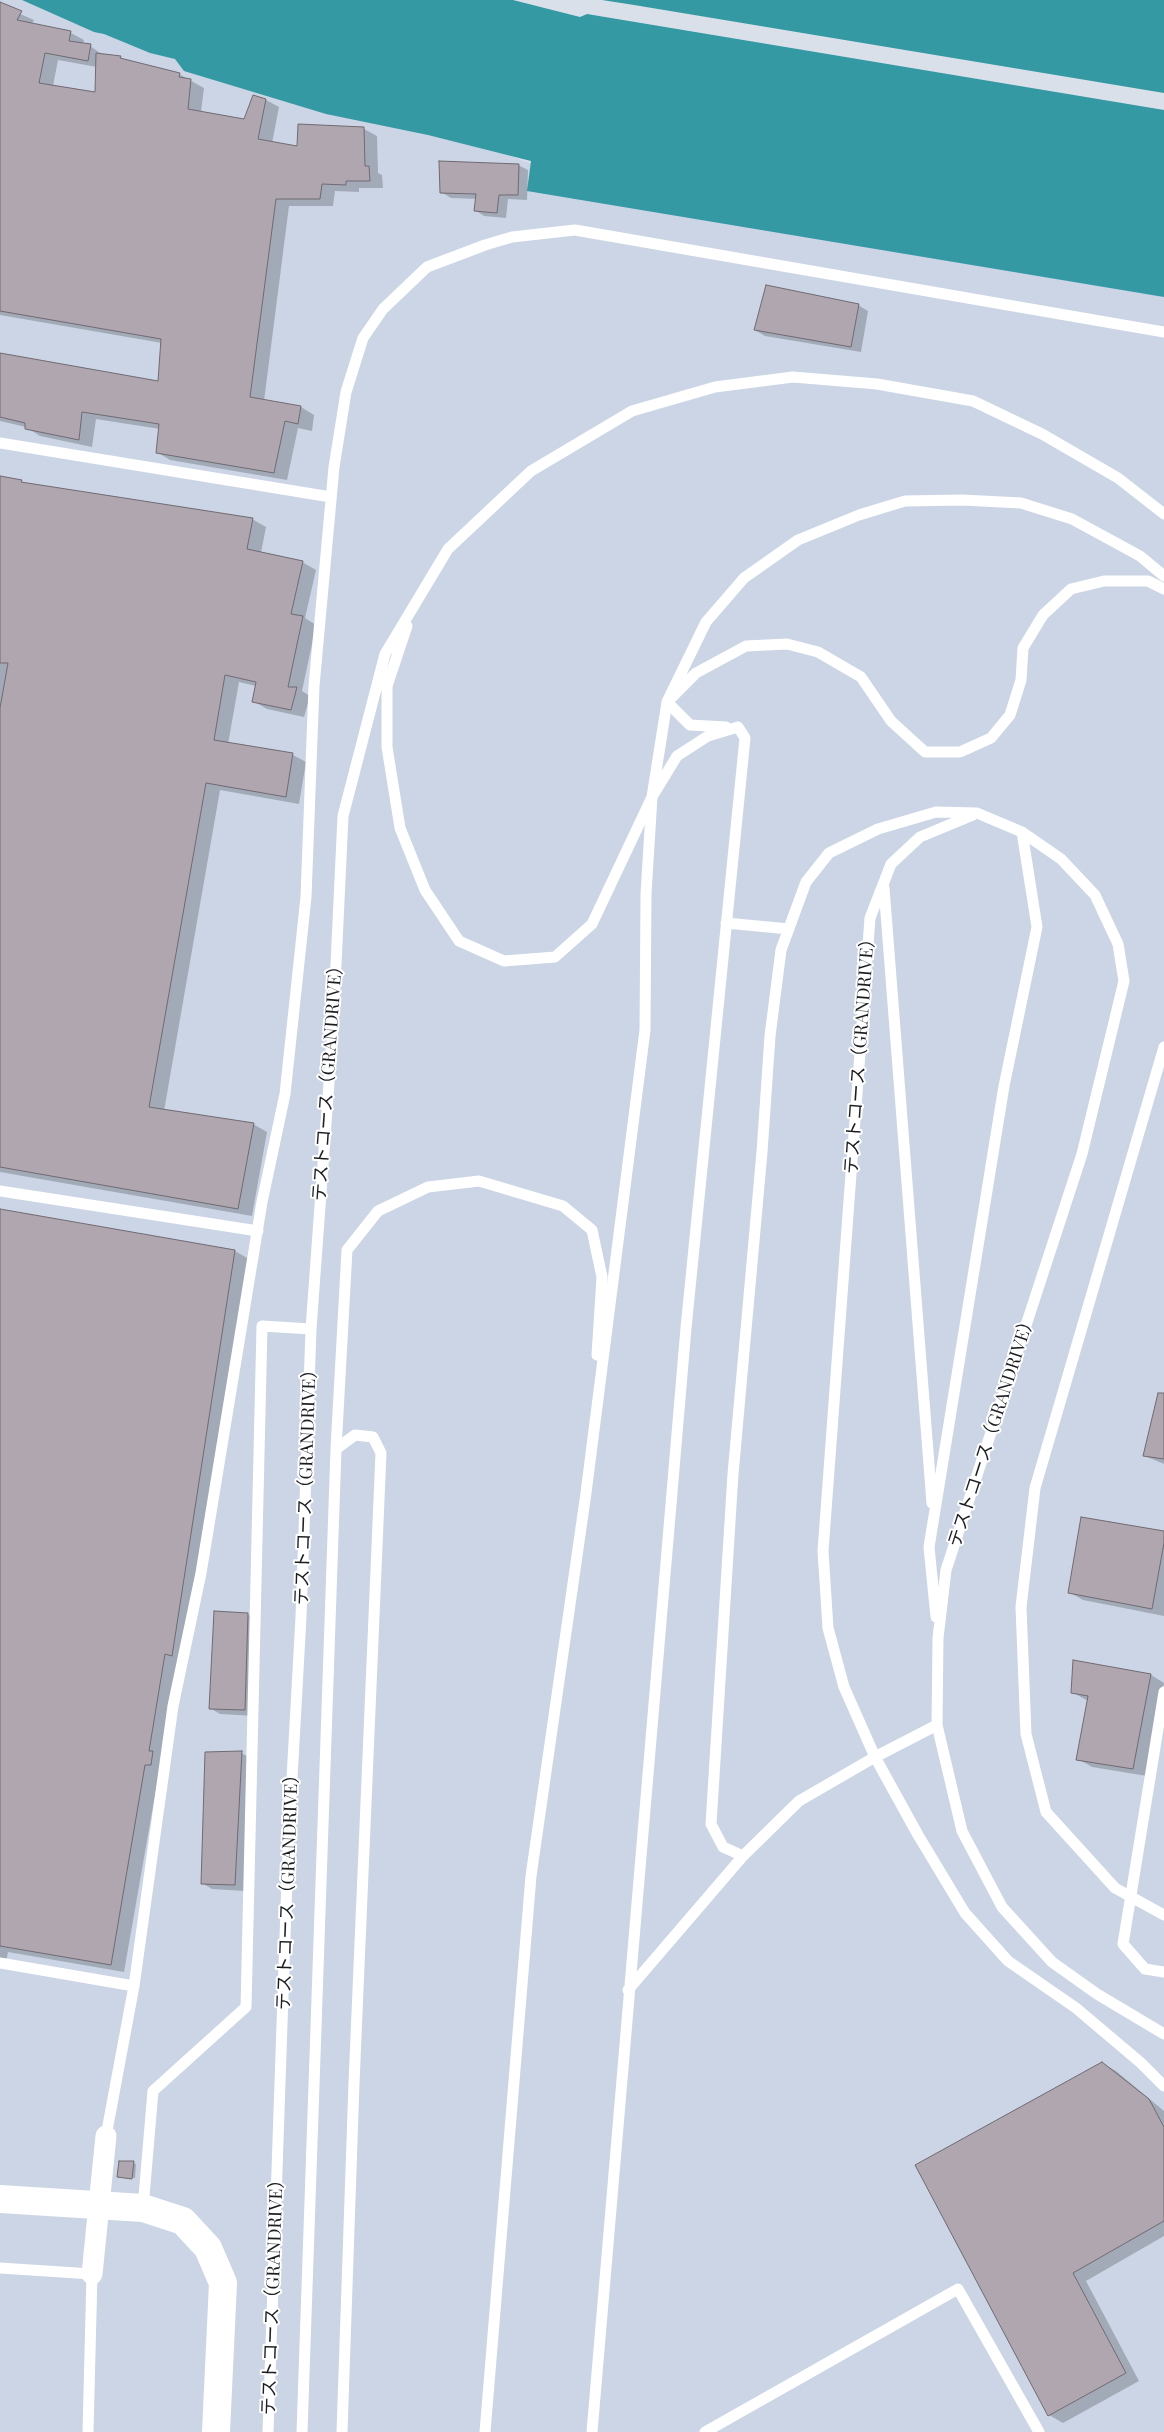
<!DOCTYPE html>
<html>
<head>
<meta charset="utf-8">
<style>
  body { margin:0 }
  canvas { display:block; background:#dae0ea }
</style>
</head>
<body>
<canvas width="1164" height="2432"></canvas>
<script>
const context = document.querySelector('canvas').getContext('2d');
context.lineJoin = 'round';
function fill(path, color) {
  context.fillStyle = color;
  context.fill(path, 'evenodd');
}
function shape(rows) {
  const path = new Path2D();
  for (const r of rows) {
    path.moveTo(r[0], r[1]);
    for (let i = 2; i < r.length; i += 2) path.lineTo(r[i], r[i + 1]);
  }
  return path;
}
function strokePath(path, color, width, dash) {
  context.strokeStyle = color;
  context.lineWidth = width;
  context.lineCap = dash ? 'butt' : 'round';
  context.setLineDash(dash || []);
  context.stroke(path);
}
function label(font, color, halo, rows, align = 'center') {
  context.font = font + ' "Playfair Display","Noto Sans JP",serif';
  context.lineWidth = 4;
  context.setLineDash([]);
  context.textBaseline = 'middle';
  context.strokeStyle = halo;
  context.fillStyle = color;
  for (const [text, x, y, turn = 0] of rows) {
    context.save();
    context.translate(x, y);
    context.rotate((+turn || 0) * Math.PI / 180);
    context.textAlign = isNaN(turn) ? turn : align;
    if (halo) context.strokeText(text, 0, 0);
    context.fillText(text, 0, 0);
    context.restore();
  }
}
const built = shape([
  [0,0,98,0,529,163,1164,286,1164,2432,0,2432]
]);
const water = shape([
  [22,0,513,0,580,17,587,14,1164,110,1164,297,527,191,531,161,428,135,326,114,184,71,175,59,150,53,104,34,94,32],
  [602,0,1164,0,1164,93,634,5]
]);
const shadow = shape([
  [0,5,34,20,32,24,71,33,84,40,83,44,90,46,103,55,120,57,127,61,179,74,204,88,201,112,245,120,266,100,279,107,272,143,299,148,299,125,364,129,377,136,378,173,382,175,383,188,359,188,359,192,335,191,333,206,289,206,264,401,301,407,314,415,312,431,298,428,287,480,170,460,157,452,160,429,96,419,92,447,40,436,26,427,0,421,0,354,159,382,162,343,0,315],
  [58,60,97,67,96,94,53,86],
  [518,165,528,170,527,200,508,199,506,218,484,216,475,210,477,199,451,198,441,192],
  [858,305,868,311,861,352,765,336,755,330],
  [0,477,27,484,252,519,266,527,261,553,302,562,316,570,305,618,316,625,302,691,310,696,304,717,267,709,253,701,256,686,239,682,228,744,293,755,306,762,299,804,220,790,164,1111,253,1124,267,1132,252,1216,0,1172],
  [0,1211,235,1251,249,1259,185,1663,159,1772,124,1972,8,1952,6,1962,0,1961],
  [1164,1401,1164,1464,1145,1456],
  [1164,1532,1164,1616,1083,1600,1069,1592],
  [247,1614,257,1620,255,1716,220,1714,210,1708],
  [1074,1662,1151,1675,1164,1683,1147,1776,1092,1767,1078,1759,1088,1701,1072,1692],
  [241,1753,251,1758,245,1891,212,1889,202,1883],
  [1102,2063,1116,2071,1164,2111,1164,2236,1086,2281,1139,2381,1063,2423,1049,2415],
  [133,2163,136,2164,135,2178,120,2176]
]);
const building = shape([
  [0,2,22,11,17,20,71,31,69,41,91,44,88,61,45,53,39,83,95,92,96,53,121,56,120,58,180,73,179,77,191,79,188,109,244,119,253,95,266,99,258,139,297,146,298,124,364,127,365,166,369,166,370,181,346,181,346,185,322,184,320,199,276,199,250,397,301,406,298,424,285,421,274,473,156,453,159,424,82,412,79,440,25,429,25,423,0,417,0,353,158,381,161,339,0,311,0,2],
  [439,161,519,164,518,195,499,195,497,213,474,211,476,194,440,193,439,161],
  [766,285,859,304,851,347,754,330,766,285],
  [0,476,22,480,21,482,253,518,247,549,303,561,291,614,303,616,288,687,297,687,291,710,252,702,256,682,225,675,214,740,293,753,286,797,206,783,149,1107,254,1123,238,1209,0,1167,0,708,8,663,0,663,0,476],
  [0,1209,235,1250,172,1656,165,1654,149,1751,153,1751,151,1765,145,1765,111,1965,0,1946,0,1209],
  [1158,1393,1164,1393,1164,1459,1143,1456,1158,1393],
  [1081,1517,1164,1531,1164,1543,1152,1609,1068,1593,1081,1517],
  [214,1611,248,1613,245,1710,209,1709,214,1611],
  [1073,1660,1151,1674,1133,1769,1076,1760,1088,1696,1071,1693,1073,1660],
  [242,1751,235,1885,201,1884,205,1752,242,1751],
  [1102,2062,1149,2099,1164,2127,1164,2221,1073,2273,1126,2373,1048,2416,915,2165,1102,2062],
  [119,2161,134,2161,132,2179,117,2177,119,2161]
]);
const service = shape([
  [0,443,331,497],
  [407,626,387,686,387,747,400,828,425,890,459,941,504,961,555,957,592,924,652,797,677,756,708,736,738,727],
  [726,727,690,725,667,702,696,673,746,646,787,644,818,652,861,677,891,721,925,752,960,752,991,738,1010,715,1021,680,1023,648,1043,615,1071,589,1104,581,1148,581,1164,589],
  [973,815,920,837,891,864,870,918,823,1551,828,1628,844,1687,875,1757,918,1835,965,1913,1008,1961,1076,2008,1141,2063,1164,2086],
  [884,888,932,1503],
  [726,923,789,929],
  [1164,1047,1035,1488,1021,1607,1026,1734,1046,1812,1115,1888,1164,1915],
  [0,1191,258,1231],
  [336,1449,355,1435,373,1437,381,1453,354,2083,342,2432],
  [936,1617,929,1547,1004,1086,1037,927,1022,832],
  [1164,1692,1123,1944,1145,1969,1164,1972],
  [743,1856,723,1847,711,1824,733,1474,762,1152,770,1036,781,950,806,882,829,853,878,829,936,812,977,813,1022,832,1061,859,1095,895,1118,944,1124,981,1082,1154,946,1570,938,1638,937,1725,962,1831,1002,1907,1052,1962,1097,1994,1164,2034],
  [0,1963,134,1986],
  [628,1990,743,1856,799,1801,875,1757,937,1725],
  [106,2136,134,1986,173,1706,201,1573,262,1202,285,1094,306,897,314,686,334,467,346,392,363,338,383,309,427,267,485,245,512,237,575,230,1164,332],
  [143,2208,153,2091,246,2007,262,1326,311,1329],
  [0,2268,92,2274,88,2432],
  [268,2432,288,1850,301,1617,311,1329,333,1028,343,816,385,654,448,549,531,471,632,411,715,387,793,377,877,384,973,401,1042,434,1118,478,1164,514],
  [302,2432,336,1449,347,1250,378,1211,428,1187,479,1181,563,1206,592,1230,602,1277,597,1355],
  [485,2432,531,1876,586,1493,645,1030,646,894,652,797,667,702,706,622,744,578,798,540,859,515,905,501,962,500,1021,503,1072,519,1140,556,1164,576],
  [592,2432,686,1328,745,738,738,727],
  [705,2432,958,2289,1039,2432]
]);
const minor = shape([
  [92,2274,106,2136]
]);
const tertiary = shape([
  [0,2199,143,2208,183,2221,208,2248,223,2283,216,2432]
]);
const streetNames = [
  ["テストコース（GRANDRIVE）",860,1052,-86],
  ["テストコース（GRANDRIVE）",328,1079,-86],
  ["テストコース（GRANDRIVE）",992,1430,-72],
  ["テストコース（GRANDRIVE）",306,1483,-88],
  ["テストコース（GRANDRIVE）",288,1888,-88],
  ["テストコース（GRANDRIVE）",273,2293,-88]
];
fill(built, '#cbd5e5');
fill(water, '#3499a3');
fill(shadow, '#0003');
fill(building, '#afa6af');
strokePath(building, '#716a72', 1);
strokePath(service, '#fff', 11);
strokePath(minor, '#fff', 21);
strokePath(tertiary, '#fff', 28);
label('18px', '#1b1d20', '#fff', streetNames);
</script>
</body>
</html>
